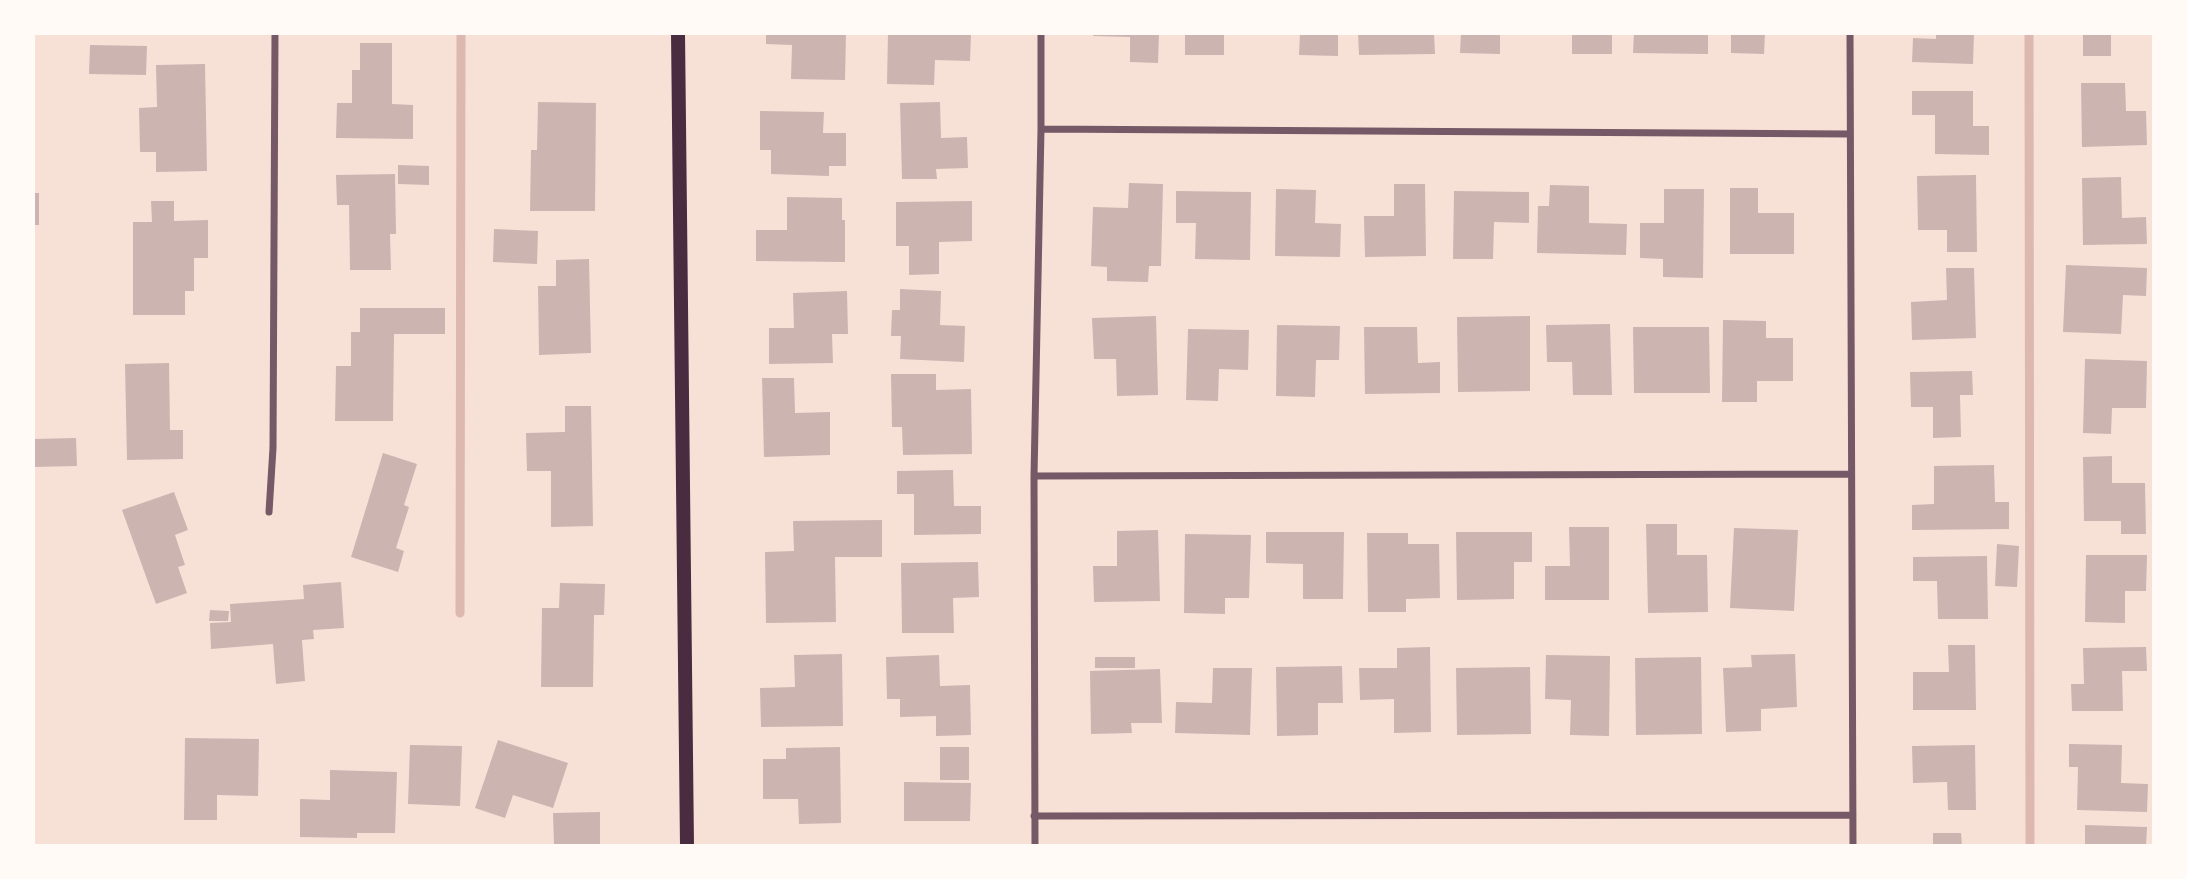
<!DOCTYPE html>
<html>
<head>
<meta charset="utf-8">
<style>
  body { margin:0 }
  #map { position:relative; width:2187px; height:879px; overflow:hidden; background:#f7e1d7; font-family:Bitter,serif }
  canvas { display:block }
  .frame { position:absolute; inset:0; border:35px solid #fffaf5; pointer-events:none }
</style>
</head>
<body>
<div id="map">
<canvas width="2187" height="879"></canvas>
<div class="frame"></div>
</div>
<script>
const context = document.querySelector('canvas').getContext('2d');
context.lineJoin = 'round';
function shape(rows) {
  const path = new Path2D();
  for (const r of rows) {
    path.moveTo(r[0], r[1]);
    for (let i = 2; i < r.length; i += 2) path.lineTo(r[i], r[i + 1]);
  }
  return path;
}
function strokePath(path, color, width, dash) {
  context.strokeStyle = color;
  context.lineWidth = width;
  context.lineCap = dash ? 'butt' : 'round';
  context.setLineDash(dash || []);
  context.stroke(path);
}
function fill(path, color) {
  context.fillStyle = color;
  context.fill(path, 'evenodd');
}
const stream = shape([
  [2029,33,2030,846],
  [460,613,461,33]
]);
const building = shape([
  [766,33,846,33,845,80,791,79,792,45,766,44],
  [888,33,971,33,970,61,935,60,934,85,887,84],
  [1093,33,1159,33,1158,63,1130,62,1130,37,1093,36],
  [1185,33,1224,33,1224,55,1185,55],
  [1300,33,1338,33,1338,56,1299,55],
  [1358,33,1434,33,1435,54,1359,55],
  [1461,33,1500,33,1500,54,1460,53],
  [1572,33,1612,33,1612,54,1572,54],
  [1634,33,1708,33,1708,54,1633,53],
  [1731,33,1765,33,1764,54,1731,53],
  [1936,33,1974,33,1973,64,1912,62,1913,38,1936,39],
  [2083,33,2111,33,2111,56,2083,56],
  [360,43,392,43,392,104,413,105,413,139,336,138,337,103,352,103,352,70,360,70],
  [90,45,147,46,146,75,89,74],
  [205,64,207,171,156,172,156,152,140,152,139,108,157,107,156,65],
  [2081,83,2125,83,2126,111,2146,111,2147,145,2082,147],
  [1912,91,1973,91,1973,126,1989,126,1989,155,1935,154,1935,115,1912,115],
  [538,102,596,103,595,211,530,211,531,150,537,150],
  [940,102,941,138,967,137,968,168,936,169,937,179,902,179,900,103],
  [760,111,824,112,823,133,846,133,846,166,829,166,829,176,771,174,771,150,760,150],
  [398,165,429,166,429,185,398,184],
  [395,174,396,234,390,234,391,270,350,270,349,205,337,205,336,175],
  [1976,175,1977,252,1947,252,1947,230,1918,230,1917,176],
  [2121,177,2122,218,2146,217,2147,244,2083,245,2082,178],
  [1129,183,1163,184,1161,266,1149,266,1148,282,1107,281,1107,267,1091,266,1093,207,1128,208],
  [1394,184,1425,184,1426,256,1365,257,1364,216,1394,216],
  [1550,185,1589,186,1589,223,1627,224,1626,255,1537,253,1538,206,1549,206],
  [1730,188,1758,188,1758,213,1794,213,1794,254,1730,254],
  [1276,189,1316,190,1315,223,1341,224,1340,257,1275,256],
  [1664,189,1704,189,1703,278,1663,277,1663,259,1640,258,1640,223,1664,223],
  [1176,191,1251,192,1250,260,1195,259,1196,223,1176,223],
  [1454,191,1529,192,1529,223,1494,222,1493,259,1453,259],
  [33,193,39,193,39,225,33,225],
  [787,197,842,198,842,220,845,220,845,262,756,261,756,230,787,230],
  [151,201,174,201,174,221,208,220,208,258,194,258,194,291,185,291,185,315,133,315,133,222,152,222],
  [972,201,972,241,939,242,939,274,909,275,909,246,896,246,896,202],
  [494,229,538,231,537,264,493,262],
  [589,259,591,353,539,355,538,286,556,286,556,260],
  [2066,265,2147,268,2146,296,2123,295,2121,334,2063,332],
  [1946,268,1974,268,1976,338,1912,340,1911,302,1947,300],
  [900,289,941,291,940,325,965,326,964,362,900,359,901,336,891,336,892,310,900,310],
  [847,291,848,334,832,334,833,363,769,364,769,328,794,328,793,293],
  [360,308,445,308,445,334,394,334,393,421,335,421,336,366,351,366,351,332,360,332],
  [1156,316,1158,395,1117,396,1116,359,1094,359,1092,318],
  [1530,316,1530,391,1458,392,1457,317],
  [1723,320,1766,321,1766,338,1793,338,1793,381,1757,381,1757,402,1722,402],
  [1610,324,1612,395,1573,395,1572,362,1547,362,1546,325],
  [1277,325,1340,326,1339,360,1316,360,1315,397,1276,396],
  [1364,327,1417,327,1418,363,1440,362,1440,393,1365,394],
  [1633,327,1709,327,1710,393,1634,393],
  [1188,329,1249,330,1248,370,1219,369,1218,401,1186,400],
  [2085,359,2147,361,2146,408,2112,408,2111,434,2083,433],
  [169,363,170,430,183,430,183,459,127,460,125,364],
  [1972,371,1973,395,1960,395,1961,437,1933,438,1933,407,1911,407,1910,372],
  [891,374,936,374,936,390,971,389,972,454,903,455,902,427,892,427],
  [762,378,794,378,795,413,830,412,830,455,764,457],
  [565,406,591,406,593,526,551,527,551,471,527,471,526,433,565,432],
  [76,438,77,466,33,467,33,439],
  [383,453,417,464,404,505,409,507,396,548,404,551,398,572,351,557],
  [2112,456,2112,483,2145,483,2146,534,2121,534,2121,521,2084,521,2083,457],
  [1994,465,1995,502,2009,502,2009,529,1912,530,1912,505,1934,504,1934,466],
  [953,470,954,506,981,506,981,534,914,535,914,494,897,494,897,471],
  [174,492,188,530,175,535,185,565,178,567,187,593,156,604,122,510],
  [882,520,882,557,835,557,836,622,766,623,765,552,794,551,793,521],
  [1646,524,1677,524,1677,555,1707,555,1708,612,1648,613],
  [1569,527,1609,527,1609,600,1545,600,1545,566,1570,566],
  [1734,528,1798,530,1794,611,1730,608],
  [1158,530,1160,601,1094,602,1093,566,1117,566,1117,531],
  [1266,532,1344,532,1343,599,1303,599,1303,564,1266,563],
  [1456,532,1532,532,1532,562,1514,562,1514,599,1457,600],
  [1367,533,1408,533,1408,544,1439,544,1440,598,1406,599,1406,612,1368,612],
  [1185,534,1251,535,1249,598,1225,598,1225,614,1184,613],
  [1997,544,2019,546,2017,587,1995,586],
  [2086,555,2147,555,2146,591,2125,591,2125,623,2085,622],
  [1987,556,1988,619,1938,619,1937,581,1913,581,1913,557],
  [978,562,979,597,953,598,954,633,902,633,901,563],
  [341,582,344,628,313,630,314,639,302,640,305,681,276,684,273,644,211,649,210,623,231,622,230,604,304,599,303,585],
  [560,583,605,584,604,615,594,615,593,687,541,687,542,608,559,608],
  [210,610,229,611,228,621,209,621],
  [1948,645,1975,645,1976,710,1913,710,1913,672,1949,672],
  [1430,647,1431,732,1394,733,1394,699,1360,700,1359,668,1397,668,1397,648],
  [2146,647,2147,671,2122,671,2123,711,2072,711,2071,684,2084,684,2083,648],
  [842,654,843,726,761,727,760,688,795,687,794,655],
  [1795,654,1797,707,1761,709,1761,731,1726,732,1723,668,1752,667,1751,655],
  [939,655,940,686,970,685,971,735,936,736,936,716,900,717,900,699,887,699,886,657],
  [1546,655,1610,656,1609,736,1570,735,1571,700,1545,699],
  [1095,657,1135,657,1135,668,1095,668],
  [1701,657,1702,734,1636,735,1635,658],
  [1342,666,1343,703,1318,703,1318,735,1277,736,1276,667],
  [1530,667,1531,734,1457,735,1456,668],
  [1213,668,1252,668,1250,735,1175,733,1176,702,1212,703],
  [1160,669,1162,723,1131,723,1132,733,1091,734,1090,671],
  [185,738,259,739,258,796,217,795,217,820,184,820],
  [498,740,568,763,553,808,513,795,505,818,475,808],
  [2069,744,2122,745,2121,783,2148,784,2147,812,2077,810,2078,767,2069,767],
  [410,745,462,746,460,806,408,804],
  [1975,745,1976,810,1948,810,1947,782,1913,783,1912,746],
  [840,747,841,823,799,824,798,799,763,799,763,759,786,759,786,748],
  [940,747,969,747,969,780,940,780],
  [330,770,397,772,395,833,357,833,357,838,300,837,300,799,330,800],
  [904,782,971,783,970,821,904,821],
  [600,812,600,846,554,846,553,813],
  [2085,825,2147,827,2146,846,2085,846],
  [1933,833,1961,833,1962,846,1933,846]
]);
const minor = shape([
  [1850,33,1853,846],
  [1041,129,1849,134],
  [1034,476,1851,474],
  [269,512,273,448,275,33],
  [1034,816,1853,815],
  [1035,846,1034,476,1041,129,1041,33]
]);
const secondary = shape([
  [678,33,687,846]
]);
strokePath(stream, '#dcb8b0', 9);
fill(building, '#ccb4b1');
strokePath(minor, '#755966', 7);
strokePath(secondary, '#4a2c40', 14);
</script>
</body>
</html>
